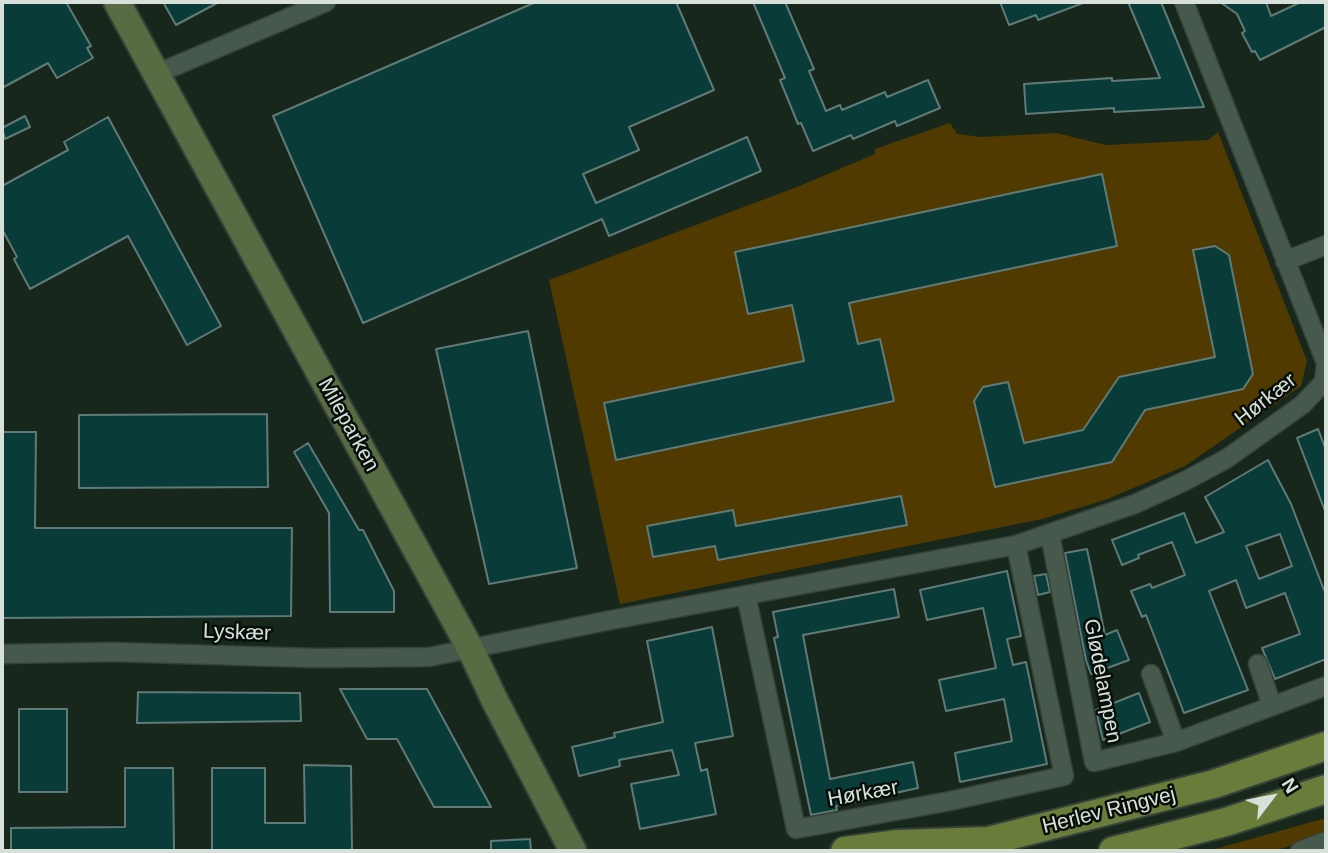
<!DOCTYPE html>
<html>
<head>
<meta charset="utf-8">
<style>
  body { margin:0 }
  #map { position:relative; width:1328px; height:853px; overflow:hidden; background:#17271c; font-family:Helvetica,sans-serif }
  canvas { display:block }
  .frame { position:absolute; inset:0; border:4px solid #d7e1da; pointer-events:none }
  .north { position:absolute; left:1237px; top:762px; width:70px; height:70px; -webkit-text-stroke:5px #070e09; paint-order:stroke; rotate:58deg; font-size:19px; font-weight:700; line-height:28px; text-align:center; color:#d7e1da }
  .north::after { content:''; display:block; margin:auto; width:24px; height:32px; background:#d7e1da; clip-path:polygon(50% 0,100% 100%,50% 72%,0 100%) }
</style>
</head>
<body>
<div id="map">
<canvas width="1328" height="853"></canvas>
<div class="frame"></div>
<div class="north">N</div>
</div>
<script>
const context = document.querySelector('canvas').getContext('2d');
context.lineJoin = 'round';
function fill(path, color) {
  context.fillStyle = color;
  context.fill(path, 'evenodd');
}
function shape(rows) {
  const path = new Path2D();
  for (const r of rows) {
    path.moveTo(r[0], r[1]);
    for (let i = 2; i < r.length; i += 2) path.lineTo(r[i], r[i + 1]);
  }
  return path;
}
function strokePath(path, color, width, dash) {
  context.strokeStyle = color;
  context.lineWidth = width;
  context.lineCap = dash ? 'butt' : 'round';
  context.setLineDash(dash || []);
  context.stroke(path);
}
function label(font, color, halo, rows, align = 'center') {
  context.font = font + ' Helvetica,sans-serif';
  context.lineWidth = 5;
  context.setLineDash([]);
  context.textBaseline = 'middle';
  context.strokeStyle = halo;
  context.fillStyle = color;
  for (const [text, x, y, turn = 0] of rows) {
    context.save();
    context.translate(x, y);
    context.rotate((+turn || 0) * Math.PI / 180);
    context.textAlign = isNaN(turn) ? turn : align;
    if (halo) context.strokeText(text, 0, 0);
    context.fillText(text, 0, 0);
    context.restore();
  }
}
const green = shape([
  [950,123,957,134,981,137,1056,133,1106,145,1208,140,1218,132,1307,361,1301,386,1185,466,1105,500,1042,519,620,604,549,280,797,187,875,154,875,149],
  [1326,818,1326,833,1275,851,1208,851]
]);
const building = shape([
  [2,2,66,2,91,46,87,48,93,58,57,78,48,63,2,88,2,2],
  [163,2,219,2,176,25,163,2],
  [536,2,676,2,714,90,629,127,639,150,583,174,596,203,747,137,761,171,609,236,602,219,363,323,273,116,536,2],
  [753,2,785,2,814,69,809,71,826,111,840,105,842,110,885,92,887,97,928,80,940,108,897,126,895,121,853,139,851,135,813,151,801,123,798,124,780,80,785,78,753,2],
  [1000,2,1083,2,1083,3,1038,20,1036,15,1009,25,1000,2],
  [1128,2,1161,2,1204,107,1114,112,1114,108,1026,114,1024,84,1112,78,1112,81,1160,78,1128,2],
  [1220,2,1266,2,1271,16,1301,2,1326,2,1326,27,1260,60,1255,51,1252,52,1242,33,1245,31,1237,14,1220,2],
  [25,116,30,127,5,139,2,128,25,116],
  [108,117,221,326,187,345,128,236,30,289,14,259,17,257,2,229,2,186,68,150,64,142,108,117],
  [1102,174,1117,246,849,303,858,344,880,339,894,401,616,460,604,403,804,361,792,305,748,314,735,252,1102,174],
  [1215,246,1229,255,1253,374,1243,389,1145,410,1112,462,995,487,974,401,983,387,1008,382,1024,443,1083,430,1119,377,1215,357,1193,250,1215,246],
  [528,331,577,568,489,584,436,349,528,331],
  [267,414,268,487,79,488,79,415,267,414],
  [1318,429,1326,450,1325,511,1297,438,1318,429],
  [2,432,36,432,35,528,292,528,291,616,2,618,2,432],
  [308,443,359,530,363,530,394,591,394,612,330,612,329,513,294,452,308,443],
  [1268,460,1291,504,1324,590,1326,589,1326,659,1275,679,1262,648,1300,634,1285,593,1246,608,1236,580,1209,591,1248,690,1184,713,1146,615,1142,617,1131,591,1150,584,1152,588,1185,575,1172,542,1138,555,1139,558,1122,565,1112,540,1184,513,1196,543,1224,532,1205,497,1268,460],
  [1280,534,1292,566,1259,579,1246,546,1280,534],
  [901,496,907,525,718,560,715,546,653,557,647,526,733,510,736,526,901,496],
  [1087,549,1105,635,1117,630,1129,660,1091,674,1086,660,1065,553,1087,549],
  [1007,571,1021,636,1007,639,1013,665,1026,662,1047,764,960,782,955,753,1012,741,1004,699,946,711,939,680,996,668,983,608,927,620,920,590,1007,571],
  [1046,574,1050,592,1038,595,1034,576,1046,574],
  [894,589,899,617,803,635,830,779,913,762,918,788,836,806,837,810,811,815,774,638,778,637,773,612,894,589],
  [712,627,733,736,695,743,701,771,707,769,716,814,640,829,631,784,679,775,672,750,619,760,620,766,579,776,572,747,615,737,614,733,663,722,647,641,712,627],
  [340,689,427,689,491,807,434,807,397,739,367,739,340,689],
  [138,692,300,693,301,721,137,723,138,692],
  [1139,693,1150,722,1103,740,1096,710,1139,693],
  [19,709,67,709,67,792,19,792,19,709],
  [304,765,351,766,352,851,212,851,212,768,265,768,265,823,305,823,304,765],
  [125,768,173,768,174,851,11,851,11,828,125,827,125,768],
  [530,839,531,851,491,851,491,841,530,839]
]);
const street = shape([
  [156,74,326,2],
  [1285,261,1326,245],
  [1050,534,1094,762,1176,742,1326,686],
  [746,595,796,829,950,801,1064,776,1016,545],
  [2,654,113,652,315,658,429,657,606,621,1016,545,1135,504,1185,481,1226,459,1302,405,1324,382,1326,363,1184,2],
  [1258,664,1272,706],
  [1151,674,1176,742],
  [1300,851,1326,841]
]);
const secondary = shape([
  [117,2,471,650,494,699,573,851]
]);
const primary = shape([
  [845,851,898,844,988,841,1214,784,1326,746],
  [1113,851,1226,822,1326,789]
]);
const streetNames = [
  ["Hørkær",1266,400,-38],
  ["Mileparken",348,425,61],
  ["Lyskær",237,633,2],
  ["Glødelampen",1102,681,79],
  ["Hørkær",863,794,-10],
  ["Herlev Ringvej",1109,811,-14]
];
fill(green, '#503a00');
fill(building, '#093c38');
strokePath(building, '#607a77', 2);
strokePath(street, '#364239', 21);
strokePath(secondary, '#364239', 30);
strokePath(primary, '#364239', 32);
strokePath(street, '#47594c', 18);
strokePath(secondary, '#586b43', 26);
strokePath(primary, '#697c3a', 28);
label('21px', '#d7e1da', '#070e09', streetNames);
</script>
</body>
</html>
